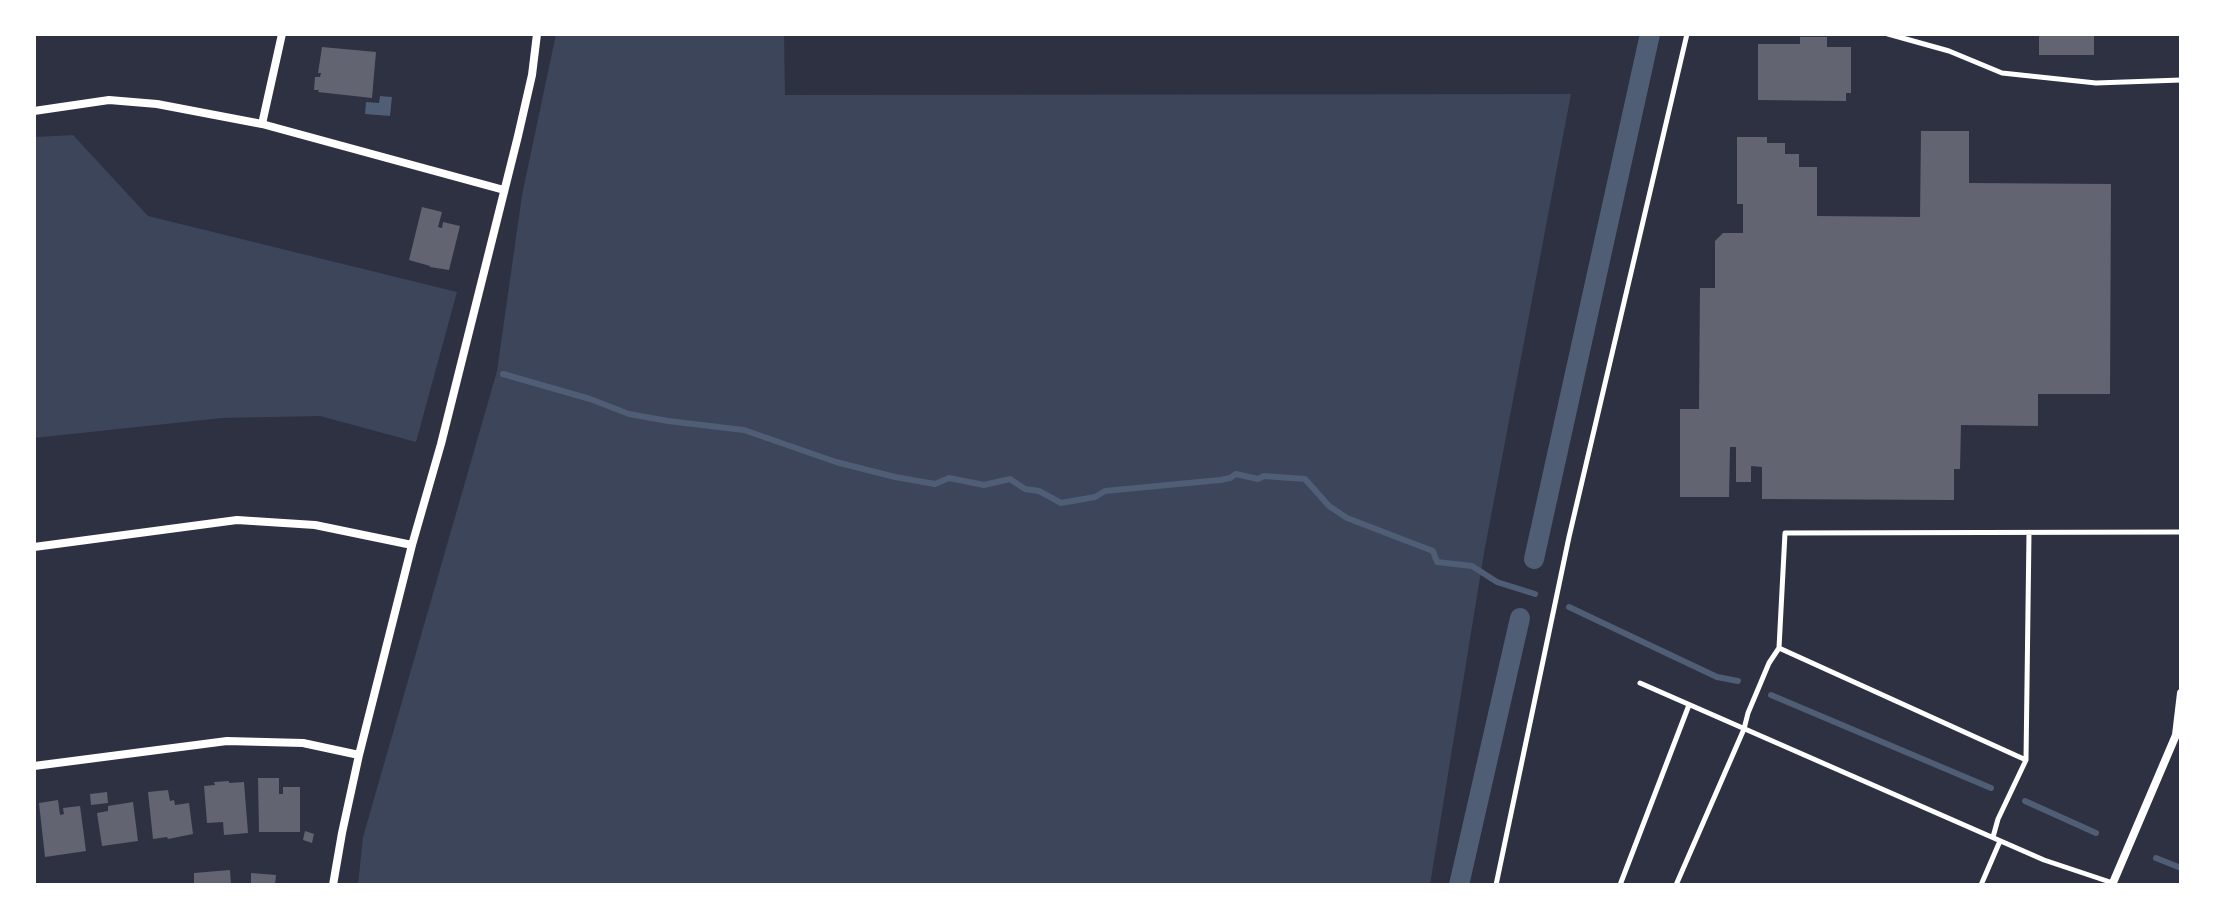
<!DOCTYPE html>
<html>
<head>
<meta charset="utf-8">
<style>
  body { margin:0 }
  #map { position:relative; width:2215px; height:919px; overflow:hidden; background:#2d3142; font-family:"Archivo Narrow",sans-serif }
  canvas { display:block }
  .frame { position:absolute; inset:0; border:36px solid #fff; pointer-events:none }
</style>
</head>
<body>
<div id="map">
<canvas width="2215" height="919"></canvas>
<div class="frame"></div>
</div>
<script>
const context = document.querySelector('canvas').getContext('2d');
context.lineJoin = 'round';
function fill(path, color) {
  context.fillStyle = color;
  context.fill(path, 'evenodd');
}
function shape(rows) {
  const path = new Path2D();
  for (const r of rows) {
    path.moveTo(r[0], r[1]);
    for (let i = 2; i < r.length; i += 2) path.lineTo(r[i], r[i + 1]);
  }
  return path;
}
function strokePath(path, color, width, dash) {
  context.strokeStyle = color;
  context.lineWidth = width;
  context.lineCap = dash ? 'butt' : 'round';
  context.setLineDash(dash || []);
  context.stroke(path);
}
const green = shape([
  [556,34,784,34,785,95,1571,94,1484,553,1430,885,358,885,363,837,497,371,522,195],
  [73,135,148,216,457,292,416,442,320,416,222,418,34,438,34,137]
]);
const water = shape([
  [380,96,392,97,390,116,365,114,366,102,379,103]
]);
const stream = shape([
  [503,374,590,399,629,414,668,421,744,430,836,462,895,477,935,484,949,478,984,485,1010,479,1025,489,1039,491,1061,503,1095,497,1105,491,1220,480,1230,478,1236,474,1258,479,1264,476,1305,479,1329,506,1347,518,1433,551,1437,562,1472,566,1497,582,1535,594],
  [1569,607,1717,677,1738,681],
  [1771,695,1991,788],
  [2025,801,2096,833],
  [2156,858,2181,868]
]);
const canal = shape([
  [1534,559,1650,34],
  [1459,885,1520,618]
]);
const building = shape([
  [2039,34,2094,34,2094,55,2039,55],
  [1800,37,1827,37,1827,47,1851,47,1851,93,1846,93,1846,101,1758,100,1758,44,1800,44],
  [322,47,376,52,372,98,318,92,319,90,314,90,315,77,320,77,321,73,318,73],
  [1921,131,1969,131,1969,183,2111,184,2110,394,2038,394,2038,426,1961,425,1960,469,1954,469,1954,500,1762,499,1762,467,1751,466,1751,482,1736,482,1736,447,1730,447,1729,497,1680,497,1680,409,1699,409,1700,288,1715,288,1715,241,1723,233,1743,233,1743,204,1737,204,1737,137,1767,137,1767,143,1785,143,1785,154,1799,154,1799,167,1817,167,1817,216,1920,217],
  [422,207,442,212,438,227,442,228,443,222,460,226,449,270,430,267,430,266,409,260],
  [258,778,279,778,279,794,283,794,283,787,300,787,300,832,259,832],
  [229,781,229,783,244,782,248,833,224,835,223,822,207,823,204,786,215,785,214,782],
  [168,790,170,801,174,800,175,805,189,803,193,834,168,839,167,837,153,839,148,792],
  [107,792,108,803,91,805,90,794],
  [58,800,60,815,64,814,63,808,80,806,86,851,45,857,39,803],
  [133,802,138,841,102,846,97,813,108,811,108,806],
  [305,831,314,834,312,843,303,840],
  [230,870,231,885,194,885,194,873],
  [251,873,276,875,275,885,251,885]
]);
const service = shape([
  [1888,34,1949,51,2002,73,2096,83,2181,80],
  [1779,648,2026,760,2029,533],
  [1640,683,2044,860,2113,883],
  [1993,837,1998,819,2026,760],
  [1496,885,1569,537,1687,34],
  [1620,885,1689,705],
  [1676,885,1744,729,1748,713,1769,663,1779,648,1785,533,2181,532],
  [1981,885,2000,841]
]);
const minor = shape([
  [34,111,109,100,157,104,262,124,504,190],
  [262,124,282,34],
  [34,547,237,520,315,525,412,545],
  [34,766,227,741,303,743,359,755],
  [333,885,342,833,359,755,412,545,441,444,518,136,532,75,537,34],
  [2112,885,2176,735,2181,693]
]);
fill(green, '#3c4559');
fill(water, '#4f5d75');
strokePath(stream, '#4f5d75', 6);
strokePath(canal, '#4f5d75', 20);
fill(building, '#626471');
strokePath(service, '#fff', 5);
strokePath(minor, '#fff', 8);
</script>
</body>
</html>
